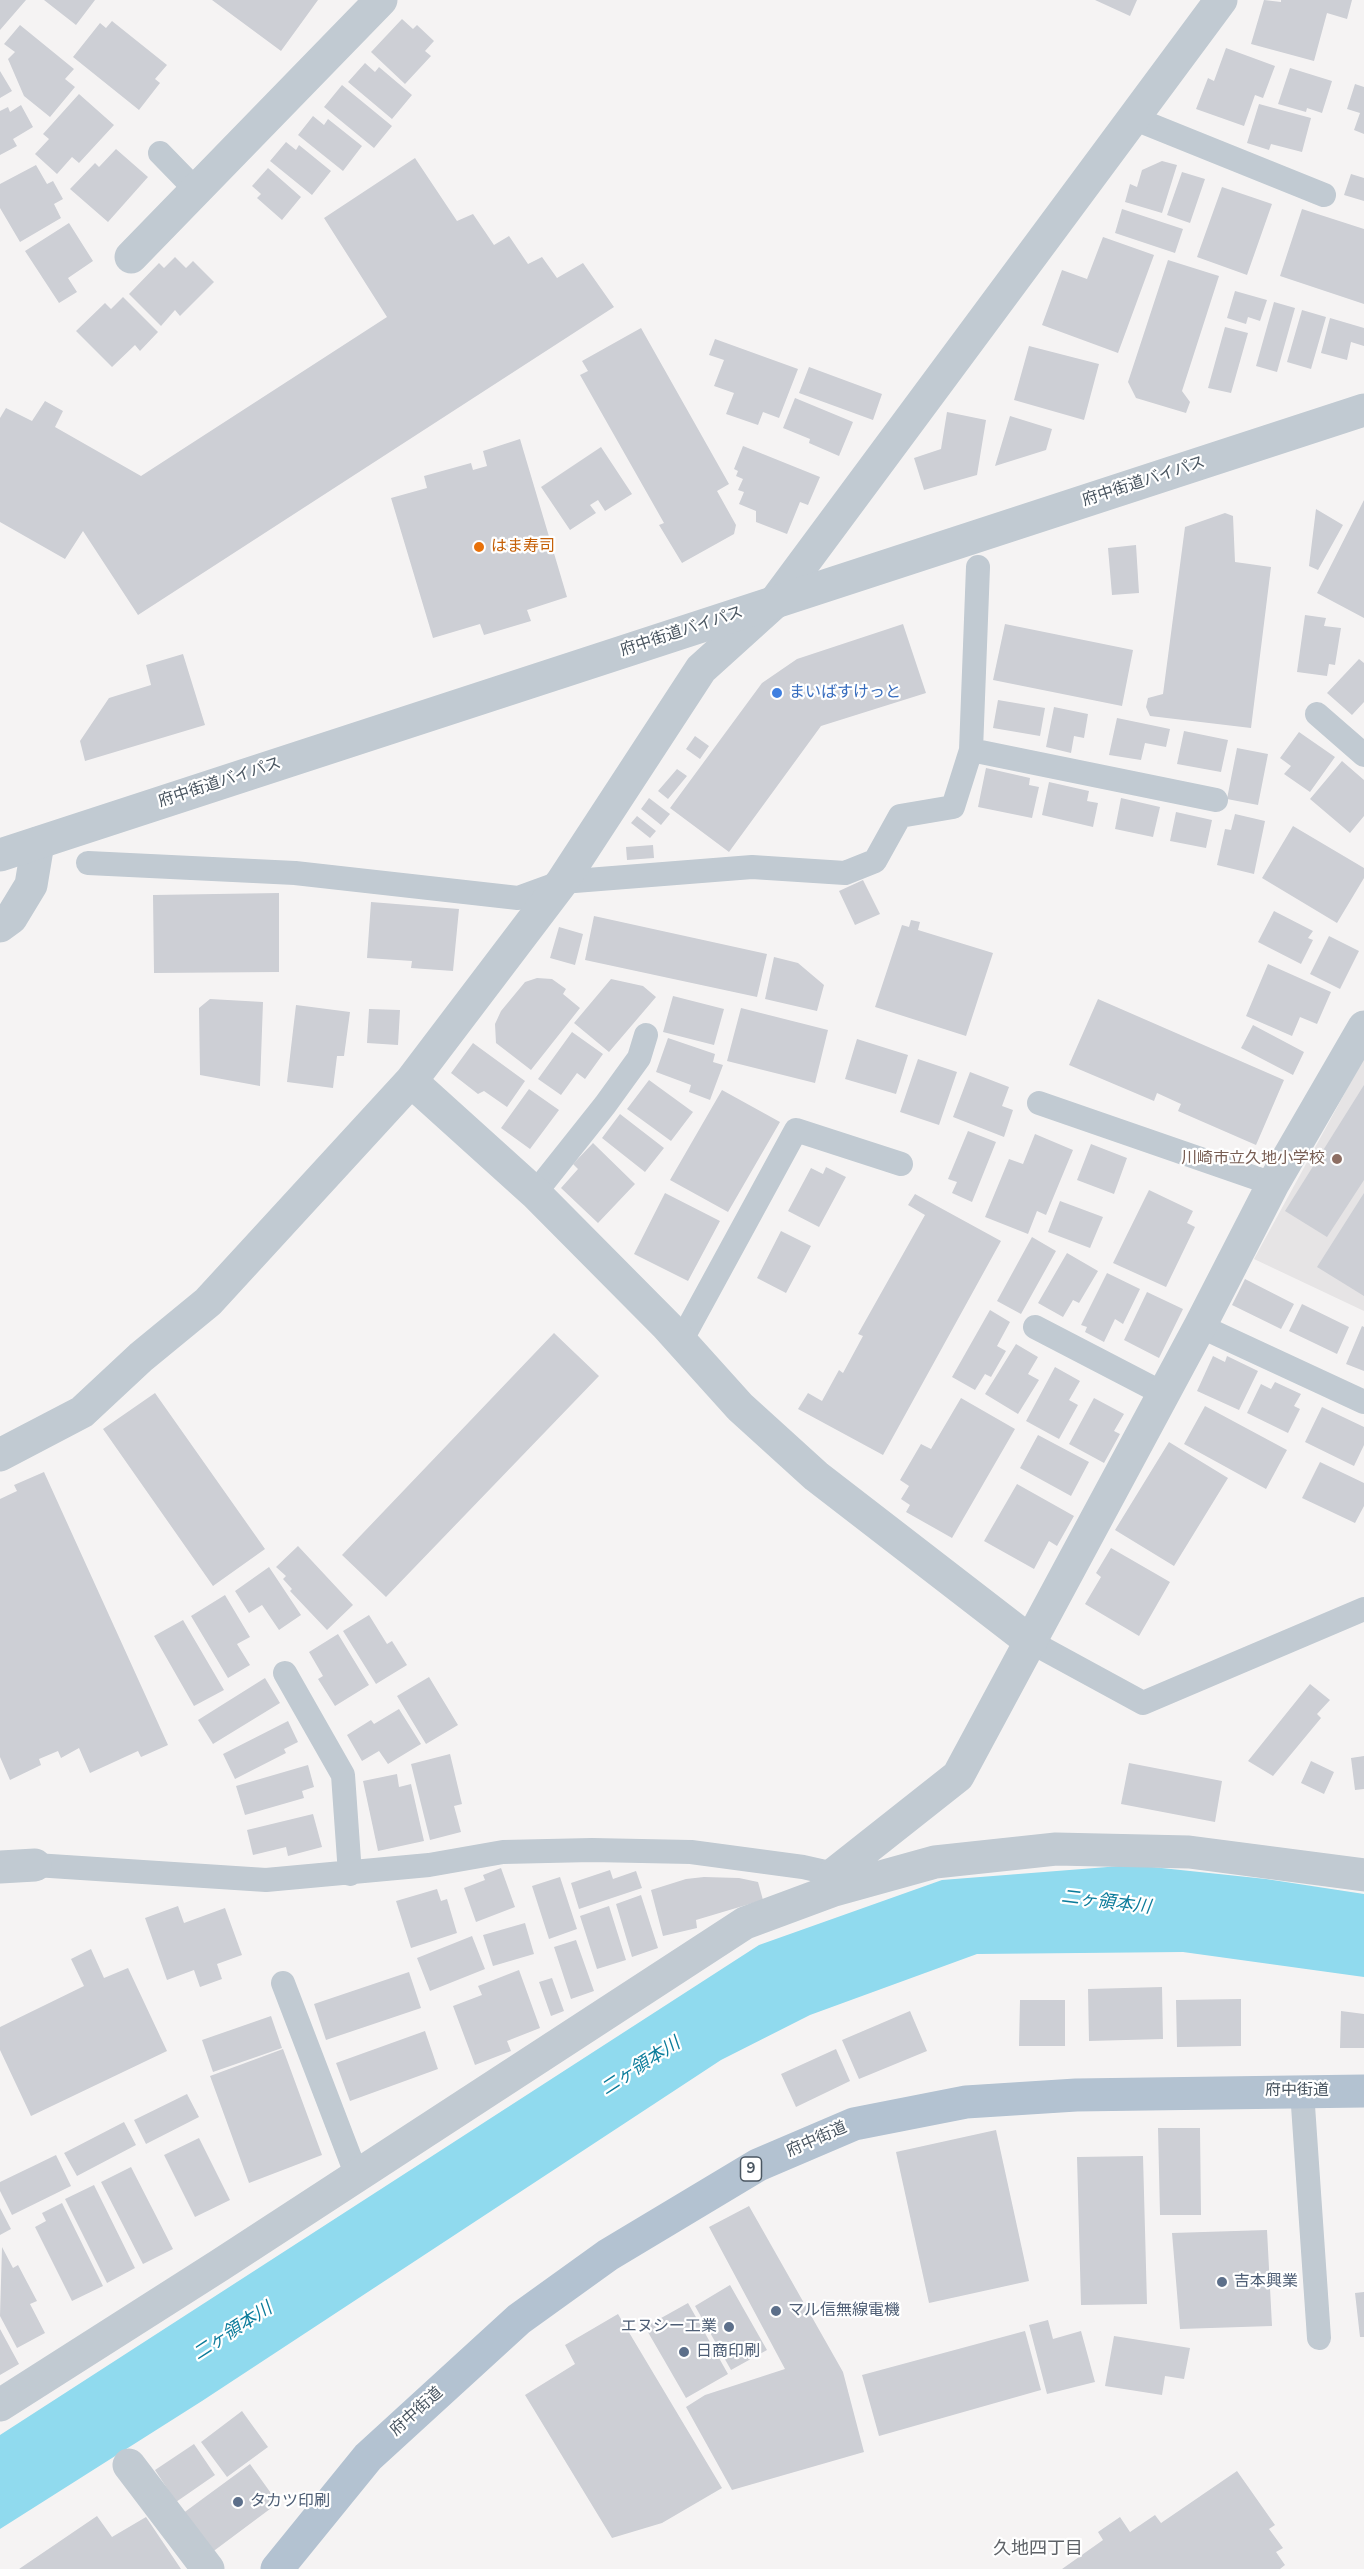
<!DOCTYPE html>
<html>
<head>
<meta charset="utf-8">
<style>
  body { margin:0 }
  canvas { display:block; background:#f5f3f3 }
</style>
</head>
<body>
<canvas width="1364" height="2569"></canvas>
<script>
const context = document.querySelector('canvas').getContext('2d');
context.lineJoin = 'round';
function fill(path, color) {
  context.fillStyle = color;
  context.fill(path, 'evenodd');
}
function shape(rows) {
  const path = new Path2D();
  for (const r of rows) {
    path.moveTo(r[0], r[1]);
    for (let i = 2; i < r.length; i += 2) path.lineTo(r[i], r[i + 1]);
  }
  return path;
}
function strokePath(path, color, width, dash) {
  context.strokeStyle = color;
  context.lineWidth = width;
  context.lineCap = dash ? 'butt' : 'round';
  context.setLineDash(dash || []);
  context.stroke(path);
}
function label(font, color, halo, rows, align = 'center') {
  context.font = font + ' "Nunito Sans","Noto Sans JP",sans-serif';
  context.lineWidth = 4.5;
  context.setLineDash([]);
  context.textBaseline = 'middle';
  context.strokeStyle = halo;
  context.fillStyle = color;
  for (const [text, x, y, turn = 0] of rows) {
    context.save();
    context.translate(x, y);
    context.rotate((+turn || 0) * Math.PI / 180);
    context.textAlign = isNaN(turn) ? turn : align;
    if (halo) context.strokeText(text, 0, 0);
    context.fillText(text, 0, 0);
    context.restore();
  }
}
const education = shape([
  [1364,1058,1364,1311,1254,1259]
]);
const water = shape([
  [1133,1865,1266,1879,1364,1894,1364,1977,1183,1952,977,1954,810,2015,721,2060,202,2401,0,2529,0,2435,759,1945,942,1880]
]);
const building = shape([
  [0,0,26,0,0,30],
  [44,0,95,0,76,25],
  [212,0,318,0,281,51],
  [1095,0,1137,0,1130,16],
  [1264,0,1281,2,1281,0,1352,0,1347,19,1327,13,1314,61,1251,44],
  [402,19,413,29,417,25,434,41,425,51,431,56,405,84,371,52],
  [112,21,167,65,155,79,160,83,139,110,73,57,100,23,106,28],
  [20,25,74,69,65,79,75,87,50,117,24,96,8,59,15,52,4,44],
  [1226,48,1275,66,1263,98,1255,95,1244,126,1196,109,1208,78,1214,81],
  [365,63,375,72,379,67,412,95,392,119,348,82],
  [1290,68,1332,81,1322,113,1307,108,1306,112,1278,104],
  [0,71,12,91,0,98],
  [1355,84,1364,87,1364,134,1354,130,1360,113,1347,109],
  [342,85,392,126,374,148,324,107],
  [79,94,114,125,79,163,72,157,57,174,35,154,49,139,43,134],
  [1259,104,1311,118,1302,152,1271,144,1269,150,1247,143],
  [21,105,33,127,13,139,17,146,0,155,0,111,8,107,10,112],
  [313,116,324,125,328,119,362,146,343,171,298,135],
  [286,142,296,150,299,145,331,171,312,195,270,161],
  [116,149,148,177,108,222,70,189,95,163,99,167],
  [415,158,457,221,473,214,494,245,509,236,528,264,542,257,557,278,583,263,614,307,138,615,83,531,65,559,0,522,0,418,6,408,32,421,45,401,63,411,55,427,141,476,387,317,324,218],
  [1162,161,1177,165,1162,213,1125,202,1130,184,1137,187,1142,170],
  [36,165,47,184,53,181,63,199,54,204,61,218,20,242,0,208,0,184],
  [268,168,301,197,282,220,257,198,261,194,252,186],
  [1182,172,1205,179,1190,223,1167,215],
  [1351,174,1364,178,1364,201,1344,195],
  [1222,187,1272,204,1247,275,1197,257],
  [1122,209,1183,229,1175,253,1115,233],
  [1302,209,1364,229,1364,304,1280,276],
  [69,223,93,261,68,278,77,292,59,303,25,251],
  [1103,237,1154,255,1118,353,1042,325,1062,270,1087,279],
  [175,257,186,268,193,261,214,282,180,316,175,310,161,326,129,294,159,263,164,268],
  [1168,260,1219,276,1182,391,1190,402,1186,413,1136,398,1128,382],
  [1235,291,1267,300,1260,321,1248,317,1246,324,1227,318],
  [123,297,158,332,140,351,135,345,112,367,76,331,105,303,111,309],
  [1274,302,1295,308,1277,372,1256,366],
  [1302,310,1326,317,1311,369,1287,362],
  [1330,318,1364,328,1364,346,1351,342,1347,360,1321,353],
  [1225,327,1248,333,1231,393,1208,388],
  [641,328,729,484,717,491,736,525,734,534,682,563,659,525,664,523,580,375,588,371,582,361],
  [715,339,798,369,779,418,763,412,758,425,726,414,734,393,714,386,724,360,709,355],
  [1029,346,1099,364,1084,420,1014,400],
  [809,367,882,394,873,420,799,393],
  [795,398,853,422,839,456,809,443,810,439,783,428],
  [947,412,986,420,977,475,924,490,914,458,941,449],
  [1010,416,1052,429,1046,450,995,466],
  [520,439,567,597,527,610,531,621,484,635,480,624,433,638,391,498,427,488,424,476,471,463,473,470,487,466,483,451],
  [743,446,820,477,808,505,800,502,787,534,756,522,756,511,739,504,744,492,738,490,743,479,736,476,738,471,734,469],
  [601,447,632,494,605,511,598,500,590,505,596,513,570,530,541,487],
  [1364,500,1364,618,1317,593],
  [1316,509,1343,525,1318,570,1309,566],
  [1225,513,1233,516,1235,562,1271,567,1251,728,1150,716,1146,707,1148,698,1163,694,1185,527],
  [1136,545,1139,593,1112,595,1108,548],
  [1305,615,1326,618,1324,626,1341,628,1335,665,1329,664,1327,676,1297,672],
  [903,624,926,693,821,726,729,852,670,808,762,683,797,659],
  [1005,624,1133,650,1122,706,993,680],
  [183,654,205,725,85,761,80,741,109,698,151,685,146,665],
  [1359,659,1364,663,1364,702,1352,715,1327,693],
  [998,700,1045,708,1040,736,993,728],
  [1054,707,1088,714,1084,738,1074,736,1071,753,1046,747],
  [1117,718,1170,729,1166,747,1145,743,1141,760,1109,755],
  [1184,731,1228,740,1221,772,1177,764],
  [1299,732,1335,757,1310,792,1284,774,1291,766,1280,758],
  [695,736,709,746,700,759,686,749],
  [1237,748,1268,754,1258,805,1227,799],
  [1342,761,1364,780,1364,816,1350,833,1310,799],
  [986,768,1030,778,1029,785,1039,787,1032,818,978,807],
  [677,769,687,776,668,799,658,791],
  [1049,782,1089,791,1087,801,1098,803,1093,827,1042,815],
  [649,798,670,814,661,825,641,809],
  [1121,798,1160,807,1153,837,1115,829],
  [1176,812,1212,820,1206,848,1170,841],
  [1235,814,1265,821,1254,874,1217,865,1225,829,1231,830],
  [637,816,656,831,650,838,631,823],
  [1293,826,1364,868,1364,878,1337,923,1262,878],
  [653,845,654,858,627,860,626,847],
  [863,880,880,914,855,925,839,891],
  [279,893,279,972,154,973,153,895],
  [371,902,459,909,453,971,411,968,412,961,367,958],
  [1274,911,1313,931,1308,938,1313,940,1301,964,1258,942],
  [594,916,767,954,757,997,585,960],
  [911,920,920,922,918,930,993,953,966,1036,875,1007,902,925,909,927],
  [559,927,583,934,575,965,550,958],
  [1329,936,1359,951,1340,989,1310,974],
  [774,957,798,963,824,985,817,1011,765,999],
  [1268,964,1331,992,1317,1024,1300,1017,1292,1036,1246,1016],
  [537,978,552,979,566,989,563,994,580,1008,531,1070,496,1043,495,1024,501,1011,525,982],
  [611,979,643,986,656,997,609,1052,574,1023],
  [673,996,724,1009,714,1045,663,1032],
  [210,999,263,1002,260,1086,200,1075,199,1008],
  [1098,999,1284,1080,1256,1145,1178,1111,1181,1104,1157,1093,1154,1101,1069,1065],
  [296,1005,350,1012,344,1056,337,1056,333,1088,287,1082],
  [741,1008,828,1030,815,1083,727,1061],
  [369,1009,400,1010,398,1045,367,1043],
  [1253,1025,1304,1052,1293,1075,1241,1048],
  [572,1032,603,1054,585,1079,577,1073,561,1095,538,1079],
  [668,1038,715,1054,713,1062,723,1065,710,1100,689,1092,691,1085,656,1072],
  [857,1039,908,1055,896,1094,845,1079],
  [473,1043,525,1081,507,1107,484,1091,478,1094,451,1073],
  [918,1059,957,1072,939,1125,900,1112],
  [970,1072,1009,1087,1002,1106,1013,1110,1004,1137,953,1117],
  [649,1080,693,1112,671,1141,627,1109],
  [1364,1085,1364,1180,1327,1237,1285,1211],
  [529,1089,559,1110,530,1149,501,1128],
  [722,1090,780,1122,728,1212,670,1180],
  [620,1114,664,1148,645,1172,602,1138],
  [968,1131,996,1142,972,1202,952,1193,957,1182,948,1179],
  [1035,1134,1073,1150,1046,1215,1037,1211,1028,1234,985,1217,1009,1159,1023,1164],
  [593,1143,635,1184,598,1223,561,1188,578,1169,573,1164],
  [1091,1144,1127,1158,1114,1194,1077,1180],
  [826,1167,846,1177,819,1227,788,1211,811,1168,823,1174],
  [1149,1190,1193,1211,1187,1223,1195,1227,1166,1287,1113,1263],
  [665,1193,720,1221,688,1281,634,1254],
  [1364,1193,1364,1296,1317,1267],
  [915,1194,1001,1241,883,1455,798,1409,808,1393,822,1401,839,1370,843,1373,863,1336,858,1334,925,1215,908,1205],
  [1060,1201,1103,1217,1090,1248,1048,1232],
  [781,1231,811,1246,786,1293,757,1278],
  [1032,1237,1056,1251,1021,1314,997,1301],
  [1067,1253,1098,1271,1079,1303,1073,1300,1063,1317,1038,1303],
  [1107,1273,1140,1289,1123,1324,1115,1319,1104,1342,1085,1332,1087,1327,1081,1325],
  [1245,1279,1294,1304,1281,1329,1232,1305],
  [1147,1292,1183,1309,1159,1358,1124,1340],
  [1302,1304,1349,1327,1337,1354,1289,1331],
  [990,1310,1010,1322,997,1346,1006,1351,991,1377,985,1374,975,1390,952,1377],
  [1362,1326,1364,1327,1364,1371,1346,1364],
  [554,1333,599,1376,386,1597,342,1555],
  [1016,1344,1038,1357,1028,1374,1039,1380,1018,1414,985,1394],
  [1213,1356,1225,1362,1227,1356,1258,1371,1239,1410,1197,1391],
  [1055,1367,1080,1381,1069,1400,1078,1405,1059,1439,1026,1421],
  [1275,1382,1301,1394,1294,1406,1300,1409,1288,1433,1247,1413,1261,1384,1271,1389],
  [155,1393,265,1549,213,1586,103,1429],
  [961,1398,1015,1429,952,1538,906,1512,910,1505,901,1499,909,1486,900,1480,921,1444,931,1449],
  [1094,1398,1124,1414,1114,1431,1120,1434,1104,1463,1069,1444],
  [1205,1406,1287,1450,1266,1489,1184,1444],
  [1322,1407,1364,1427,1364,1445,1354,1466,1305,1442],
  [1038,1435,1089,1462,1071,1496,1020,1468],
  [1169,1442,1228,1478,1174,1566,1115,1530],
  [1320,1462,1364,1483,1364,1506,1355,1523,1302,1498],
  [44,1472,168,1745,141,1757,138,1751,90,1773,79,1748,61,1758,58,1751,39,1759,41,1765,10,1780,0,1757,0,1499,17,1491,14,1485],
  [1017,1484,1074,1516,1057,1546,1049,1541,1034,1569,984,1541],
  [298,1546,353,1605,327,1630,290,1591,292,1589,283,1579,286,1576,276,1567],
  [1111,1548,1170,1582,1139,1636,1085,1604,1101,1577,1096,1573],
  [269,1567,301,1615,279,1630,262,1605,249,1613,235,1591],
  [225,1595,250,1637,237,1644,250,1665,228,1678,191,1616],
  [369,1615,387,1644,392,1641,407,1665,376,1684,343,1631],
  [183,1620,224,1690,194,1706,154,1636],
  [338,1634,369,1685,335,1706,318,1679,323,1676,309,1652],
  [429,1677,458,1725,426,1744,397,1696],
  [265,1678,280,1703,213,1744,198,1720],
  [1310,1684,1330,1700,1317,1714,1321,1718,1273,1776,1248,1761],
  [399,1709,421,1744,388,1764,379,1751,362,1761,347,1735,371,1720,374,1724],
  [288,1721,298,1742,284,1749,286,1753,235,1779,223,1754],
  [450,1754,462,1804,454,1806,461,1832,430,1840,411,1764],
  [1364,1756,1364,1789,1355,1790,1351,1758],
  [1311,1761,1334,1772,1324,1794,1301,1783],
  [1129,1763,1222,1781,1215,1822,1121,1804],
  [308,1765,314,1787,302,1791,304,1798,245,1815,236,1786],
  [397,1774,399,1787,411,1784,424,1841,378,1851,363,1781],
  [313,1814,322,1847,288,1856,286,1847,253,1855,247,1830],
  [501,1868,515,1907,476,1922,464,1888,485,1880,483,1875],
  [610,1870,613,1879,636,1871,642,1888,579,1909,571,1883],
  [560,1877,577,1929,549,1939,532,1886],
  [704,1877,739,1878,758,1882,763,1900,696,1920,697,1928,663,1936,651,1890,686,1879],
  [437,1889,441,1901,447,1899,457,1933,411,1948,396,1901],
  [641,1895,658,1948,632,1957,616,1904],
  [178,1906,184,1923,225,1908,242,1955,217,1964,222,1979,200,1987,194,1970,167,1980,145,1918],
  [609,1906,626,1960,597,1969,580,1916],
  [525,1923,534,1954,493,1966,483,1935],
  [472,1936,485,1969,430,1991,417,1958],
  [576,1940,594,1991,571,1999,554,1947],
  [91,1949,104,1978,128,1968,167,2051,31,2116,0,2050,0,2027,84,1986,71,1959],
  [519,1970,540,2028,507,2041,511,2051,475,2065,453,2006,482,1995,478,1986],
  [409,1972,421,2008,326,2040,314,2004],
  [552,1978,564,2011,551,2016,539,1982],
  [1162,1987,1163,2039,1089,2041,1088,1989],
  [1241,1999,1241,2046,1177,2047,1176,2000],
  [1020,2000,1065,2000,1065,2046,1019,2046],
  [910,2011,927,2051,859,2079,842,2040],
  [1341,2011,1364,2014,1364,2048,1340,2048],
  [271,2016,282,2048,213,2072,202,2040],
  [425,2031,438,2069,350,2101,336,2063],
  [283,2049,322,2155,249,2183,210,2076],
  [836,2049,850,2081,796,2107,781,2074],
  [187,2094,199,2117,146,2144,134,2120],
  [124,2122,136,2145,77,2176,64,2153],
  [1158,2128,1200,2128,1201,2215,1160,2215],
  [996,2130,1029,2281,929,2303,896,2152],
  [199,2138,230,2200,195,2217,164,2155],
  [56,2155,71,2186,12,2215,0,2191,0,2182],
  [1143,2156,1147,2304,1081,2305,1077,2157],
  [131,2167,173,2249,143,2264,101,2182],
  [94,2185,135,2268,107,2283,65,2199],
  [62,2203,103,2286,72,2301,35,2227,46,2221,42,2213],
  [749,2206,843,2372,864,2452,732,2490,686,2407,705,2395,785,2369,709,2227],
  [0,2208,11,2229,0,2235],
  [1267,2230,1272,2326,1180,2329,1172,2233],
  [2,2247,13,2268,18,2265,37,2301,30,2304,45,2333,17,2348,0,2316],
  [730,2285,767,2350,731,2370,695,2306],
  [1364,2292,1364,2337,1360,2337,1355,2293],
  [688,2303,728,2374,686,2398,645,2327],
  [618,2314,722,2488,662,2523,612,2538,525,2395,575,2364,565,2345],
  [1048,2320,1053,2339,1081,2331,1095,2382,1047,2394,1029,2325],
  [0,2329,19,2364,0,2375],
  [1025,2331,1041,2390,879,2436,862,2375],
  [1114,2336,1190,2348,1184,2379,1165,2376,1162,2395,1105,2386],
  [242,2411,268,2447,227,2477,201,2442],
  [194,2444,215,2475,176,2502,155,2470],
  [250,2464,278,2503,211,2553,182,2514],
  [1237,2471,1275,2525,1269,2529,1283,2548,1276,2552,1285,2565,1280,2569,1062,2569,1103,2540,1098,2532,1120,2517,1130,2532,1155,2515,1161,2523],
  [97,2516,112,2537,146,2517,181,2569,19,2569]
]);
const service = shape([
  [1133,118,1324,195],
  [160,153,196,190],
  [1317,714,1364,755],
  [971,750,1216,800],
  [88,863,295,873,518,898,562,882,752,867,845,873,875,861,900,816,953,807,971,750,978,567],
  [1039,1103,1273,1184],
  [535,1193,605,1105,639,1058,646,1035],
  [1200,1326,1364,1402],
  [1035,1327,1164,1394],
  [681,1341,796,1130,901,1164],
  [1031,1642,1143,1703,1364,1609],
  [285,1673,343,1775,350,1874],
  [35,1865,266,1880,429,1865,503,1852,592,1850,691,1852,803,1867,834,1874],
  [283,1983,357,2176],
  [1302,2091,1319,2338]
]);
const minor = shape([
  [131,257,381,0],
  [0,926,11,918,31,885,38,843],
  [411,1081,535,1193,667,1326,740,1407,816,1476,1031,1642],
  [0,1455,82,1412,141,1357,208,1302,411,1081,562,882,701,669,774,603,1221,0],
  [0,1867,35,1865],
  [834,1890,834,1874,958,1776,1200,1326,1273,1184,1364,1027],
  [0,2405,220,2265,745,1923,834,1890,935,1862,1056,1849,1189,1852,1364,1875],
  [129,2465,208,2569]
]);
const tertiary = shape([
  [0,855,1364,410]
]);
const primary = shape([
  [277,2569,368,2457,519,2319,608,2255,758,2165,854,2124,966,2102,1076,2095,1364,2091]
]);
const markers = [
  [479,547,6,"#e8710a"],
  [777,693,6,"#3f7fe0"],
  [1337,1159,6,"#8d6e63"],
  [1222,2282,6,"#5c6f8a"],
  [776,2311,6,"#5c6f8a"],
  [729,2327,6,"#5c6f8a"],
  [684,2352,6,"#5c6f8a"],
  [238,2502,6,"#5c6f8a"]
];
const shields = [
  [751,2169,21]
];
const shieldNames = [
  ["9",751,2169]
];
const streetNames = [
  ["府中街道バイパス",1144,482,-18],
  ["府中街道バイパス",682,632,-18],
  ["府中街道バイパス",220,783,-18],
  ["府中街道",1297,2091],
  ["府中街道",817,2140,-24],
  ["府中街道",417,2412,-42]
];
const foodNames = [
  ["はま寿司",491,547]
];
const shopNames = [
  ["まいばすけっと",789,693]
];
const educationNames = [
  ["川崎市立久地小学校",1325,1159]
];
const serviceNames = [
  ["吉本興業",1234,2282],
  ["マル信無線電機",788,2311],
  ["エヌシー工業",717,2327,"right"],
  ["日商印刷",696,2352],
  ["タカツ印刷",250,2502]
];
const waterNames = [
  ["二ヶ領本川",1106,1903,7],
  ["二ヶ領本川",641,2067,-33],
  ["二ヶ領本川",233,2332,-33]
];
const neighbourhoodNames = [
  ["久地四丁目",1038,2550]
];
fill(education, '#e6e4e5');
fill(water, '#90daee');
fill(building, '#cdcfd5');
strokePath(service, '#c1cad2', 24);
strokePath(minor, '#c1cad2', 33);
strokePath(tertiary, '#c1cad2', 33);
strokePath(primary, '#b3c2d1', 33);
for (const [x, y, r, color] of markers) {
  const dot = new Path2D();
  dot.arc(x, y, r, 0, 2 * Math.PI);
  context.fillStyle = color;
  context.fill(dot);
  strokePath(dot, '#fff', 2);
}
for (const [x, y, w] of shields) {
  const box = new Path2D();
  box.roundRect(x - w / 2, y - 12, w, 24, 4.5);
  context.fillStyle = '#fff';
  context.fill(box);
  strokePath(box, '#4a5661', 1.5);
}
label('bold 15px', '#4a5661', null, shieldNames);
label('16px', '#4a5661', '#fff', streetNames);
label('16px', '#c56008', '#fff', foodNames, 'left');
label('16px', '#366cbe', '#fff', shopNames, 'left');
label('16px', '#785e54', '#fff', educationNames, 'right');
label('16px', '#4e5e75', '#fff', serviceNames, 'left');
label('italic 18px', '#0c7c9b', '#fff', waterNames);
label('18px', '#5f6368', '#fff', neighbourhoodNames);
</script>
</body>
</html>
